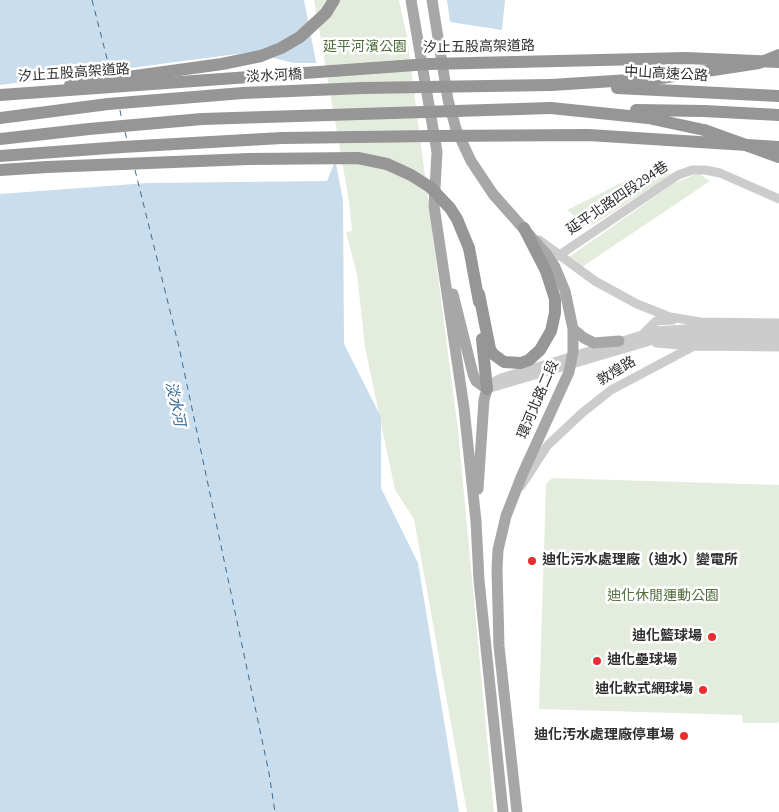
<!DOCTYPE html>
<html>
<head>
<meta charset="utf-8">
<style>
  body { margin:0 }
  canvas { display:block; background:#fff }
</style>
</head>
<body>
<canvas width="779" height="812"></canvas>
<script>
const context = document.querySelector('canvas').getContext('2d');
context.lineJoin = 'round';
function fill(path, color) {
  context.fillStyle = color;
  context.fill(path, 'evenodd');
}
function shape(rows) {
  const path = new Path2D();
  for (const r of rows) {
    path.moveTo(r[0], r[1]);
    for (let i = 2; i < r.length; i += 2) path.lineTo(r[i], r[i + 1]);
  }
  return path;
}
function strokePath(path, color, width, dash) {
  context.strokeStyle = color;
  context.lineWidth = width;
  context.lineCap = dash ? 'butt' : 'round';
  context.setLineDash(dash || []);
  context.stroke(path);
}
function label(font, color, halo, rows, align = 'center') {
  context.font = font + ' "Source Sans 3","Noto Sans TC",sans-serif';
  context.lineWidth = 5;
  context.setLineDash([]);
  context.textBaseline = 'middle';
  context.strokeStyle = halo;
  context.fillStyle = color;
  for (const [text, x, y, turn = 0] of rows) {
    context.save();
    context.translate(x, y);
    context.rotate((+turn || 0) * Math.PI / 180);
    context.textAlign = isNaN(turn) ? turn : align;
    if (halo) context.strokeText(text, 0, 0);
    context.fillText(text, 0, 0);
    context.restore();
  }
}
const green = shape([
  [314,0,399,0,407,37,458,430,494,812,467,812,414,519,395,490,365,347,357,274,346,232,352,231,349,201],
  [648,172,673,174,588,228,567,210,629,179],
  [698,173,710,181,582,267,569,257,673,184],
  [552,478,779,485,779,721,778,723,743,723,742,715,539,709,546,484]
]);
const water = shape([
  [0,0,304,0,343,200,344,344,381,417,381,488,418,563,459,812,0,812],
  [447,0,505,0,502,30,450,22]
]);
const pier = shape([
  [252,52,293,63,319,63,337,159,336,159,327,181,148,183,0,194,0,85]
]);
const ferry = shape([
  [92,0,111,74],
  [120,110,122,121],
  [125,132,127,140],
  [135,170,179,347,269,773,275,812]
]);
const minor = shape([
  [539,240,595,281,637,304,670,317,701,322,779,323],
  [558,256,678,175,692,170,705,170,720,173,779,199],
  [644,333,656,321,673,320],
  [656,343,692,346],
  [487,389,495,381,501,378,655,331,685,329,779,330],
  [487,389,657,339,685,337,779,338],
  [521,486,547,446,582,413,611,390,694,346,779,347]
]);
const major = shape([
  [411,0,437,152,434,206,464,408,476,521,479,580,503,812],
  [432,0,448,100,456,129,471,161,493,194,547,255,555,267,565,291,573,329,573,352,569,372,522,475,506,516,498,550,497,569,499,646,517,812],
  [453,294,473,374,476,381,487,389,484,400,478,489],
  [573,329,584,338,594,343,619,341]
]);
const highway = shape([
  [70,85,222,64,261,56,281,48,300,37,326,13,334,0],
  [551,85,661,78,759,63,779,55],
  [617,88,779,96],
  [551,108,648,118,704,130,779,157],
  [636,110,704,111,779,115],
  [469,248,479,302],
  [479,294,490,349,493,354,504,362,521,363,529,360,540,350,551,331,555,313,555,299,546,271,524,228],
  [482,339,487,389]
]);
const highwayBridge = shape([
  [0,95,429,64,686,58,779,62],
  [0,118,108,104,243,93,363,88,551,85],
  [0,139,89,129,202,119,551,108],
  [0,156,122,147,282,138,433,136,588,135,779,147],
  [0,170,47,167,249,159,358,158,387,164,411,175,430,187,450,208,457,219,469,248]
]);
const markers = [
  [532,561,5,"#ea2d2f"],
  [712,637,5,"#ea2d2f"],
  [597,661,5,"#ea2d2f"],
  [703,690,5,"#ea2d2f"],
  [684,736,5,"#ea2d2f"]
];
const parkNames = [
  ["延平河濱公園",365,48],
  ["迪化休閒運動公園",663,597]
];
const streetNames = [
  ["汐止五股高架道路",479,48,-1],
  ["汐止五股高架道路",74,74,-4],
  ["中山高速公路",666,75,3],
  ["淡水河橋",274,77,-3],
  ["延平北路四段294巷",618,199,-34],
  ["敦煌路",617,372,-31],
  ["環河北路二段",539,400,-67]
];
const poiNames = [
  ["迪化污水處理廠（迪水）變電所",542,561,"left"],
  ["迪化籃球場",702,637],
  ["迪化壘球場",607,661,"left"],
  ["迪化軟式網球場",693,690],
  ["迪化汚水處理廠停車場",674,736]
];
const waterNames = [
  ["淡水河",174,404,78]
];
fill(green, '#e4eddd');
fill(water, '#c9dded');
fill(pier, '#fff');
strokePath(ferry, '#3a6c94', 1, [6, 5]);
strokePath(minor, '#ccc', 9);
strokePath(major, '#a7a7a7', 11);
strokePath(highway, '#969696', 12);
strokePath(highwayBridge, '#969696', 12);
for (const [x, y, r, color] of markers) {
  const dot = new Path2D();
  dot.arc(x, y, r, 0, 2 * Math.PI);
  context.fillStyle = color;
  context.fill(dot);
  strokePath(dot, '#fff', 2);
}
label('14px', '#4f6d3b', '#fff', parkNames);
label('14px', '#2f2f2f', '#fff', streetNames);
label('bold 14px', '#2f2f2f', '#fff', poiNames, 'right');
label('italic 15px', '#3a6c94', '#fff', waterNames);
</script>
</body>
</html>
